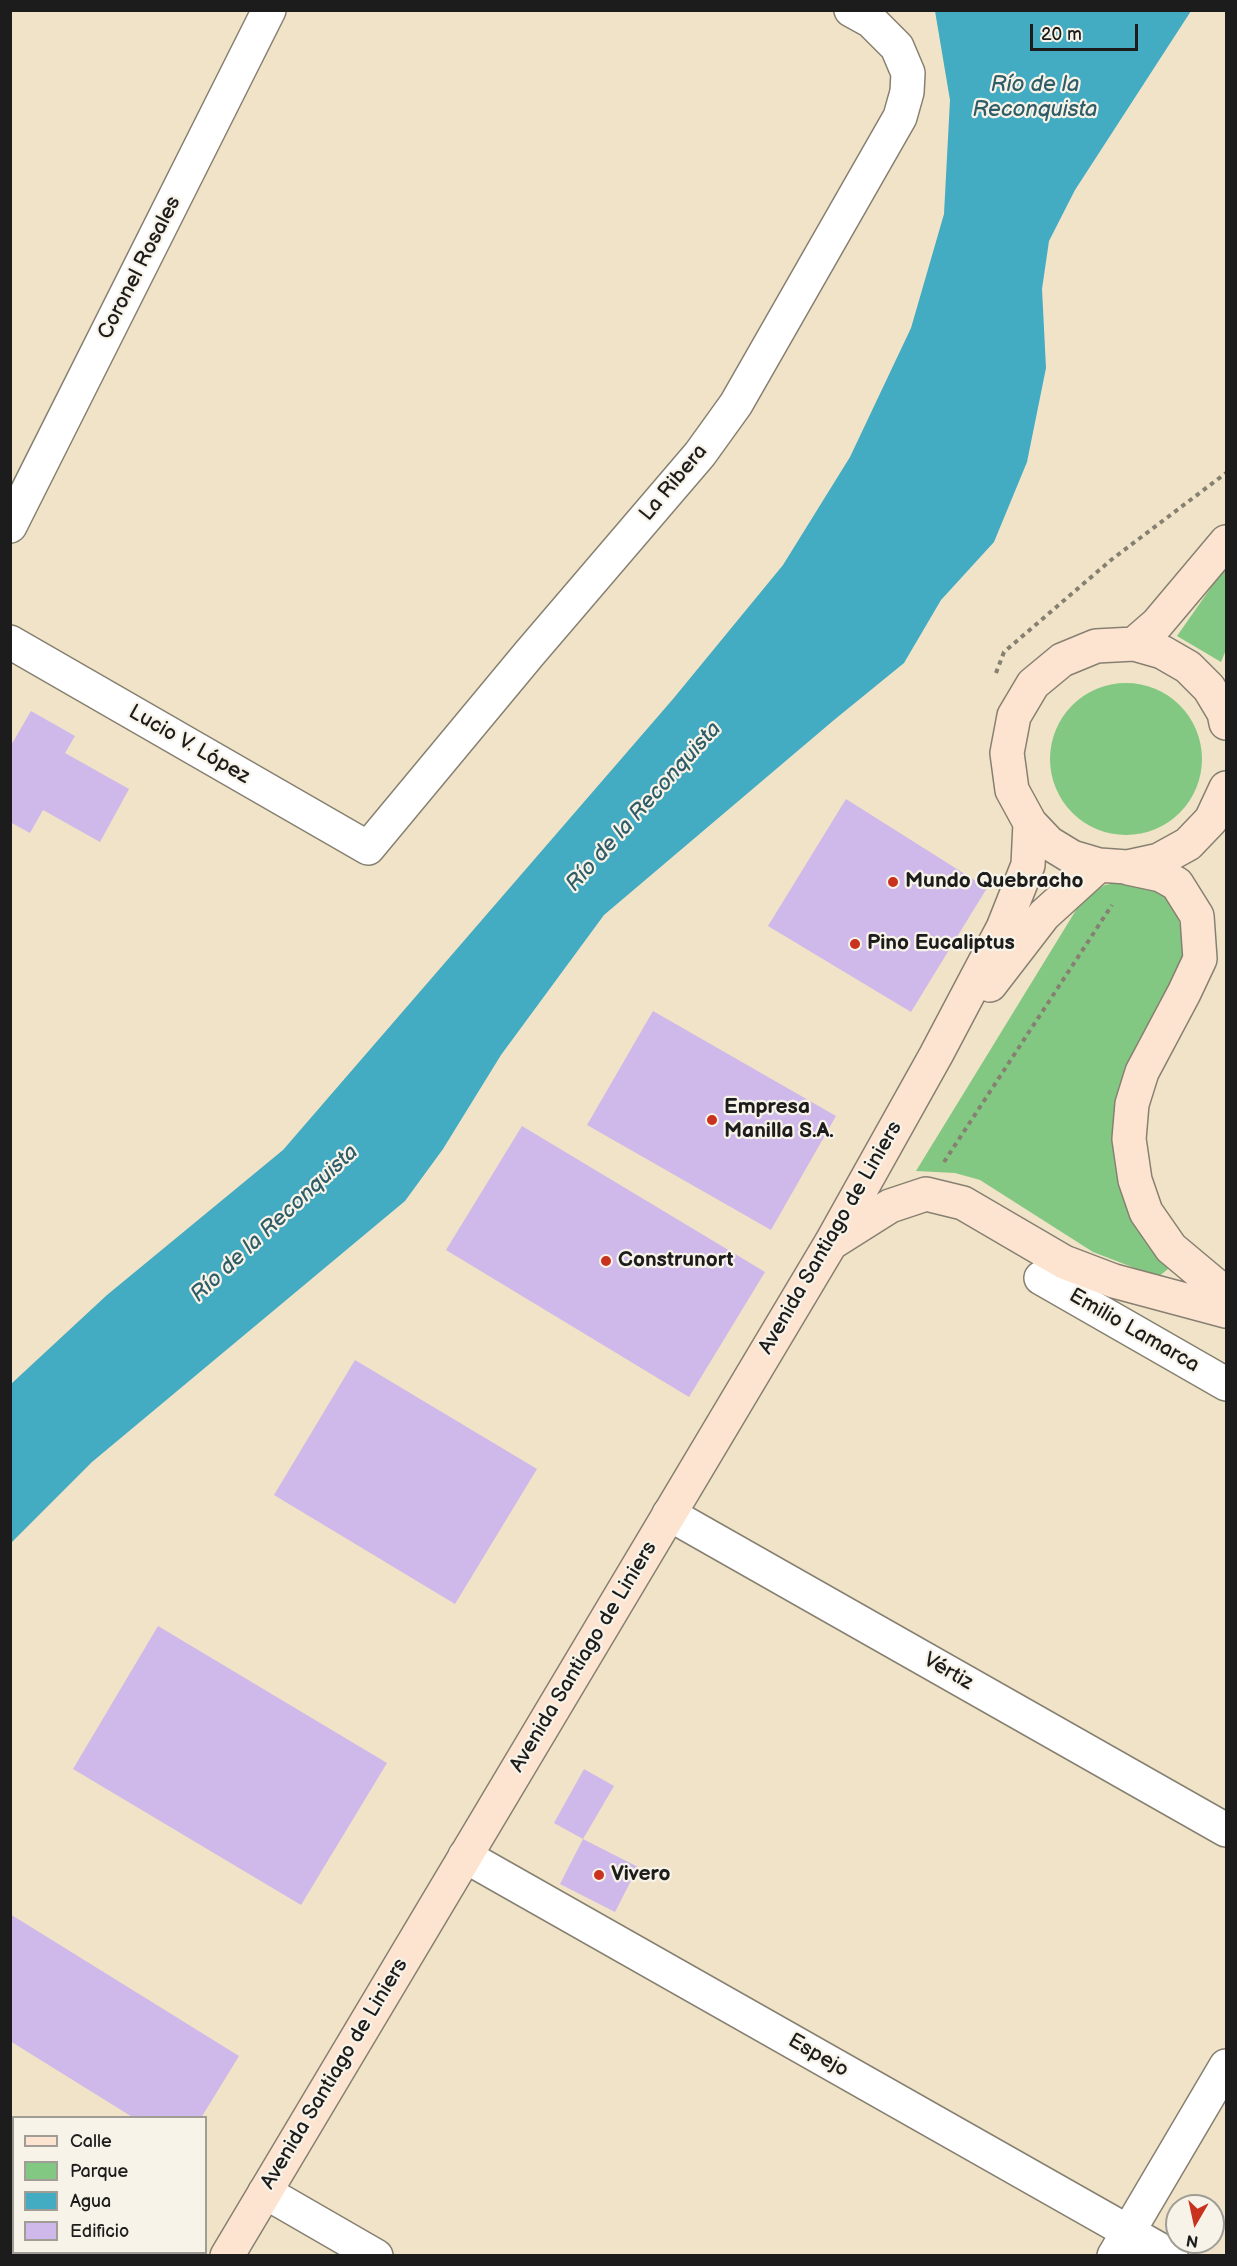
<!DOCTYPE html>
<html>
<head>
<meta charset="utf-8">
<style>
  body { margin:0 }
  #map { position:relative; width:1237px; height:2266px; overflow:hidden; background:#f1e3c7; font-family:"Balsamiq Sans",sans-serif }
  canvas { display:block }
  .frame { position:absolute; inset:0; border:12px solid #1c1c1c; pointer-events:none }
  .legend { position:absolute; left:12px; top:2116px; width:195px; height:138px; box-sizing:border-box; background:#f7f3e8; border:2px solid #9f9d96; margin:0; padding:8px 10px; list-style:none; font-size:18px; color:#1c1c1c }
  .legend li { display:flex; align-items:center; gap:12px; height:30px }
  .legend b { width:30px; border:2px solid #9f9d96 }
  .north { position:absolute; left:1165px; top:2194px; width:60px; height:60px; box-sizing:border-box; background:#f7f3e8; border:2px solid #9f9d96; border-radius:50%; rotate:189deg; font-size:16px; font-weight:700; line-height:24px; text-align:center; color:#1c1c1c }
  .north::after { content:''; display:block; margin:auto; width:21px; height:27px; background:#c8321e; clip-path:polygon(50% 0,100% 100%,50% 72%,0 100%) }
  .scale { position:absolute; left:1030px; top:24px; width:108px; height:27px; box-sizing:border-box; border:3px solid #1c1c1c; border-top:0; padding-left:8px; font-size:18px; line-height:21px; white-space:nowrap; color:#1c1c1c; -webkit-text-stroke:4px #f7f3e8; paint-order:stroke }
</style>
</head>
<body>
<div id="map">
<canvas width="1237" height="2266"></canvas>
<div class="frame"></div>
<ul class="legend">
<li><b style="height:8px;background:#fde4d0"></b>Calle</li>
<li><b style="height:16px;background:#83c882"></b>Parque</li>
<li><b style="height:16px;background:#43abc2"></b>Agua</li>
<li><b style="height:16px;background:#cfb8ea"></b>Edificio</li>
</ul>
<div class="north">N</div>
<div class="scale">20 m</div>
</div>
<script>
const context = document.querySelector('canvas').getContext('2d');
context.lineJoin = 'round';
function fill(path, color) {
  context.fillStyle = color;
  context.fill(path, 'evenodd');
}
function shape(rows) {
  const path = new Path2D();
  for (const r of rows) {
    if (r.length === 3) {
      path.moveTo(r[0] + r[2], r[1]);
      path.arc(r[0], r[1], r[2], 0, 2 * Math.PI);
      continue;
    }
    path.moveTo(r[0], r[1]);
    for (let i = 2; i < r.length; i += 2) path.lineTo(r[i], r[i + 1]);
  }
  return path;
}
function strokePath(path, color, width, dash) {
  context.strokeStyle = color;
  context.lineWidth = width;
  context.lineCap = dash ? 'butt' : 'round';
  context.setLineDash(dash || []);
  context.stroke(path);
}
function label(font, color, halo, rows, align = 'center') {
  context.font = font + ' "Balsamiq Sans",sans-serif';
  context.lineWidth = 4.5;
  context.setLineDash([]);
  context.textBaseline = 'middle';
  context.strokeStyle = halo;
  context.fillStyle = color;
  for (const [text, x, y, turn = 0] of rows) {
    context.save();
    context.translate(x, y);
    context.rotate((+turn || 0) * Math.PI / 180);
    context.textAlign = isNaN(turn) ? turn : align;
    if (halo) context.strokeText(text, 0, 0);
    context.fillText(text, 0, 0);
    context.restore();
  }
}
const green = shape([
  [1226,566,1226,650,1221,662,1177,636],
  [1126,759,76],
  [1127,881,1145,884,1168,898,1177,913,1184,942,1182,966,1116,1110,1162,1256,1168,1269,1158,1277,1093,1252,980,1180,955,1173,916,1171,1084,897,1105,885]
]);
const water = shape([
  [935,11,1191,11,1075,190,1049,241,1042,289,1046,368,1027,462,994,542,941,600,904,663,834,720,604,915,501,1055,443,1149,405,1201,92,1462,11,1543,11,1384,107,1295,283,1150,673,699,783,565,850,457,911,328,944,214,950,100]
]);
const building = shape([
  [31,711,75,736,65,753,129,789,100,842,43,810,30,833,10,822,10,747],
  [846,799,987,888,911,1012,768,926],
  [653,1011,836,1116,771,1230,587,1125],
  [522,1126,765,1272,689,1397,446,1250],
  [355,1360,537,1469,455,1604,274,1495],
  [158,1626,387,1763,301,1905,73,1769],
  [584,1769,614,1786,583,1839,554,1823],
  [583,1839,638,1867,615,1912,560,1884],
  [10,1914,239,2056,201,2118,134,2118,10,2041]
]);
const path = shape([
  [996,673,1004,652,1111,560,1226,473],
  [944,1162,1112,905]
]);
const minor = shape([
  [10,526,269,10],
  [10,642,368,848,529,654,700,454,736,404,900,117,907,92,908,73,897,47,871,21,851,10],
  [1041,1278,1226,1384],
  [669,1514,1226,1830],
  [465,1856,1171,2256],
  [265,2192,376,2256],
  [1114,2256,1226,2066]
]);
const secondary = shape([
  [1134,644,1157,624,1226,542],
  [1226,723,1224,713,1209,688,1188,667,1162,652,1134,644,1096,646,1062,660,1033,684,1014,716,1007,753,1012,790,1030,823,1049,843,1072,857,1099,865,1127,867,1159,860,1188,844,1211,820,1226,788],
  [1128,868,1161,875,1177,884,1197,916,1200,959,1184,993,1142,1072,1132,1104,1129,1139,1135,1180,1146,1212,1171,1248,1214,1284,1226,1292],
  [990,985,1044,915,1099,865],
  [833,1242,890,1206,926,1194,963,1203,1064,1262,1114,1281,1226,1311],
  [227,2256,831,1243,936,1055,1003,928,1028,865,1030,823]
]);
const markers = [
  [893,882,6,"#c8321e"],
  [855,944,6,"#c8321e"],
  [712,1120,6,"#c8321e"],
  [606,1261,6,"#c8321e"],
  [599,1875,6,"#c8321e"]
];
const streetNames = [
  ["Coronel Rosales",140,268,-63],
  ["La Ribera",674,483,-50],
  ["Lucio V. López",189,745,30],
  ["Avenida Santiago de Liniers",831,1238,-60],
  ["Emilio Lamarca",1134,1331,30],
  ["Avenida Santiago de Liniers",584,1657,-59],
  ["Vértiz",948,1672,30],
  ["Espejo",818,2056,30],
  ["Avenida Santiago de Liniers",335,2074,-59]
];
const poiNames = [
  ["Mundo Quebracho",905,882],
  ["Pino Eucaliptus",867,944],
  ["Empresa",724,1108],
  ["Manilla S.A.",724,1132],
  ["Construnort",618,1261],
  ["Vivero",611,1875]
];
const waterNames = [
  ["Río de la",1035,85],
  ["Reconquista",1035,110],
  ["Río de la Reconquista",644,807,-48],
  ["Río de la Reconquista",275,1224,-43]
];
fill(green, '#83c882');
fill(water, '#43abc2');
fill(building, '#cfb8ea');
strokePath(minor, '#868072', 36);
strokePath(secondary, '#868072', 36);
strokePath(path, '#868072', 4, [4.5, 4.5]);
strokePath(minor, '#fff', 33);
strokePath(secondary, '#fde4d0', 33);
for (const [x, y, r, color] of markers) {
  const dot = new Path2D();
  dot.arc(x, y, r, 0, 2 * Math.PI);
  context.fillStyle = color;
  context.fill(dot);
  strokePath(dot, '#f7f3e8', 2);
}
label('21px', '#1c1c1c', '#f7f3e8', streetNames);
label('bold 21px', '#1c1c1c', '#f7f3e8', poiNames, 'left');
label('italic 22px', '#2e5c67', '#f7f3e8', waterNames);
</script>
</body>
</html>
